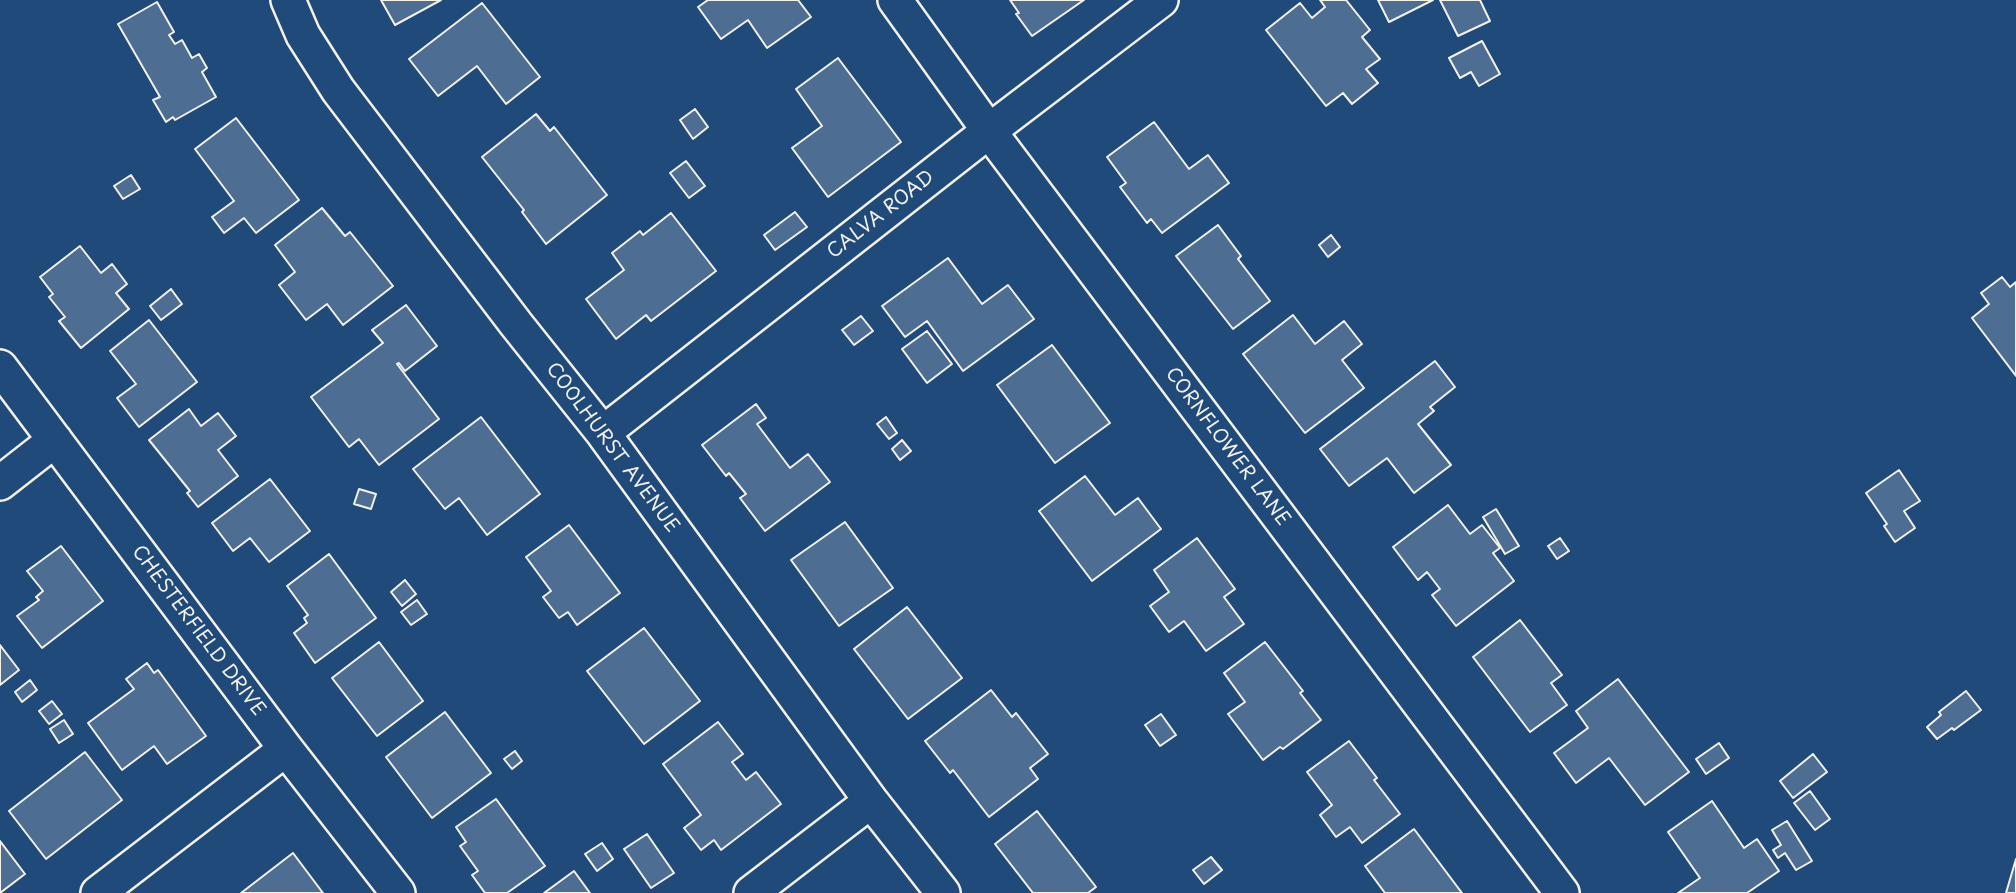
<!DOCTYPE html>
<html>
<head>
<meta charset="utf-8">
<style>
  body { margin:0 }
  canvas { display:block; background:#1f4a7a }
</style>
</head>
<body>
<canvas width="2016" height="893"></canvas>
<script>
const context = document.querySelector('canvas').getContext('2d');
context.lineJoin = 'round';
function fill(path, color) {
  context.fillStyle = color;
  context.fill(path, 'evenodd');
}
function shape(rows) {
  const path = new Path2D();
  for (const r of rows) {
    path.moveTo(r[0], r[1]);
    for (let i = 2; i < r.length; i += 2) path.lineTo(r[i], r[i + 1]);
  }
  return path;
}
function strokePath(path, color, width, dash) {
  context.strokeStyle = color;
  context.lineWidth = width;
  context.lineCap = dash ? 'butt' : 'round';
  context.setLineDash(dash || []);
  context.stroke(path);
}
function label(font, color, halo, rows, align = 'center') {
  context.font = font + ' "Playpen Sans",sans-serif';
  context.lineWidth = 5;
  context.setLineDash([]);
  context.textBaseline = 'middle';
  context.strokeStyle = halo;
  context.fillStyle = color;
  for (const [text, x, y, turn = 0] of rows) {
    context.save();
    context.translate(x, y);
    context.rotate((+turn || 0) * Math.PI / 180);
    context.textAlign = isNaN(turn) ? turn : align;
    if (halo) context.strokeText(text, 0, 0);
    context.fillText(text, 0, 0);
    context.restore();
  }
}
const building = shape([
  [381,0,441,0,395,25,381,0],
  [708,0,798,0,811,17,767,48,748,20,721,39,698,7,708,0],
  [1010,0,1084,0,1032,36,1016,14,1019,13,1010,0],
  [1320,0,1346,0,1370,30,1362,37,1380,59,1366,69,1378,83,1352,104,1343,93,1326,106,1266,30,1300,3,1312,18,1325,7,1320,0],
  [1378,0,1433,0,1389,22,1378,0],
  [1440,0,1480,0,1490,21,1458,36,1440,0],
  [157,2,174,32,169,35,175,44,182,40,192,58,199,54,207,68,202,72,216,97,175,120,173,117,166,122,153,100,160,97,118,24,157,2],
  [482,3,540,77,506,104,477,66,438,96,409,59,482,3],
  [1482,41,1500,74,1479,86,1471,72,1460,78,1449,58,1482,41],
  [838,58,901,142,828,197,792,148,822,126,796,89,838,58],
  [695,109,708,127,693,139,680,120,695,109],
  [536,114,550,131,554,127,607,195,546,244,522,212,524,210,482,157,536,114],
  [236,118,299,200,256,233,244,218,224,233,212,217,234,201,195,149,236,118],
  [1154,122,1189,169,1208,155,1229,183,1162,233,1151,219,1147,223,1120,187,1126,183,1107,157,1154,122],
  [686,161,705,186,689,198,670,173,686,161],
  [131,175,140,189,123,199,114,186,131,175],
  [322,208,345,236,350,232,393,286,343,325,327,304,306,320,279,285,295,272,275,245,322,208],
  [795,212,807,227,775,250,764,235,795,212],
  [671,213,716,271,651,321,646,315,616,339,586,299,624,270,612,253,640,231,643,235,671,213],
  [1218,225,1241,256,1238,259,1270,301,1233,329,1176,256,1218,225],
  [1331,235,1340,247,1328,257,1319,245,1331,235],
  [80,246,101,273,112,264,127,284,116,293,129,309,81,348,59,321,65,317,49,297,53,294,40,277,80,246],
  [948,258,982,304,1008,285,1034,319,963,371,927,321,905,337,882,306,948,258],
  [2002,277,2010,287,2016,282,2016,376,1972,318,1989,304,1981,293,2002,277],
  [171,289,182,304,161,320,150,306,171,289],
  [406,305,437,346,405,371,399,363,397,364,439,419,379,465,359,439,349,447,311,397,383,343,372,330,406,305],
  [1293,315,1315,344,1344,321,1362,344,1342,360,1364,388,1305,433,1243,354,1293,315],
  [861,316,873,331,854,345,842,330,861,316],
  [149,320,197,382,139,427,117,398,136,384,110,351,149,320],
  [927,331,952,364,927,383,902,349,927,331],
  [1052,345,1110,423,1055,463,997,385,1052,345],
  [1435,361,1455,387,1430,407,1434,411,1418,424,1451,465,1414,493,1387,458,1349,486,1320,449,1435,361],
  [756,404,766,418,757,424,790,468,808,454,830,482,765,531,740,498,746,494,729,473,726,476,702,445,756,404],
  [189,409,201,426,218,413,236,436,218,450,238,476,198,507,187,493,190,491,149,440,189,409],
  [481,417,540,494,487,535,459,498,445,509,413,469,481,417],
  [886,417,897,433,889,439,877,424,886,417],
  [902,440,911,451,900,460,892,449,902,440],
  [1899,470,1920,501,1904,511,1915,528,1895,542,1884,526,1887,524,1866,493,1899,470],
  [1085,476,1115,515,1138,498,1161,529,1092,581,1039,511,1085,476],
  [270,479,310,531,269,562,250,538,233,551,212,523,270,479],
  [359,489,376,494,371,509,354,504,359,489],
  [1448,505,1470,534,1482,525,1500,548,1493,553,1514,581,1456,626,1432,595,1440,589,1427,572,1418,580,1393,547,1448,505],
  [1496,509,1519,546,1505,554,1483,517,1496,509],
  [845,522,893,588,839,626,791,560,845,522],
  [569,525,620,593,577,625,568,612,559,618,543,597,551,591,526,557,569,525],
  [1197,538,1235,589,1224,597,1244,624,1206,651,1184,621,1169,632,1150,606,1169,592,1154,570,1197,538],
  [1560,538,1569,551,1557,559,1548,546,1560,538],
  [61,546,103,601,42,648,17,616,39,600,36,597,43,591,27,571,61,546],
  [329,554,376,618,315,663,294,633,307,623,304,618,308,615,287,586,329,554],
  [405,580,416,594,402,606,391,592,405,580],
  [417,600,427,614,411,625,401,612,417,600],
  [907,607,962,678,908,719,854,649,907,607],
  [1520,620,1562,675,1551,683,1567,705,1530,732,1473,657,1520,620],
  [644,628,700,701,644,744,587,671,644,628],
  [379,642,423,701,377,736,332,678,379,642],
  [1265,642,1303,691,1300,693,1321,720,1283,749,1280,747,1263,760,1228,714,1245,702,1224,673,1265,642],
  [0,645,19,670,0,685,0,645],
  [147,663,154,673,158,670,206,736,167,764,154,746,122,770,88,723,134,689,126,679,147,663],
  [1618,679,1689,772,1645,805,1609,758,1576,783,1554,753,1588,728,1576,711,1618,679],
  [30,680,37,690,22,702,15,692,30,680],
  [991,690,1012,717,1016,713,1048,754,1030,768,1038,779,989,817,953,770,950,773,925,741,991,690],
  [1966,691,1981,710,1954,730,1952,728,1937,739,1927,727,1941,715,1939,712,1966,691],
  [52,701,62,714,49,724,39,711,52,701],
  [445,712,491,773,432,818,386,757,445,712],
  [1161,714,1176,735,1160,746,1145,725,1161,714],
  [64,720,73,734,59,743,50,729,64,720],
  [718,722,743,754,732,762,746,780,756,772,781,804,721,850,714,840,701,850,684,828,701,815,663,764,718,722],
  [1349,741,1377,778,1374,780,1400,814,1362,843,1350,827,1336,837,1320,815,1332,805,1307,772,1349,741],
  [1719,743,1729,758,1706,774,1696,759,1719,743],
  [515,751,522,761,512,769,504,759,515,751],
  [85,752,122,800,46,859,9,811,85,752],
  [1813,754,1827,772,1793,798,1780,781,1813,754],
  [1810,791,1830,819,1815,830,1794,803,1810,791],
  [496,799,545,866,507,893,485,893,472,875,478,871,460,846,466,842,456,827,496,799],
  [1712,801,1744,848,1757,839,1779,871,1747,893,1678,893,1700,878,1668,832,1712,801],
  [1037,811,1096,887,1088,893,1033,893,995,844,1037,811],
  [1787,821,1812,861,1796,870,1785,853,1778,858,1773,850,1781,845,1772,830,1787,821],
  [1414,829,1462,893,1385,893,1365,866,1414,829],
  [647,834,674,873,651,888,624,849,647,834],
  [0,841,25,874,0,893,0,841],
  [602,843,613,859,597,871,585,854,602,843],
  [293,853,323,893,241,893,293,853],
  [1211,857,1222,870,1204,884,1193,870,1211,857],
  [2016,859,2016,893,2006,893,2016,859],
  [574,871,590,893,544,893,574,871]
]);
const minor = shape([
  [288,0,303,35,338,90,516,324,603,433,871,801,943,893],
  [895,0,989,131,1562,893],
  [0,367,286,749,398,893],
  [603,433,989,131,1161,0],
  [0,483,55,440],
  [98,893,286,749],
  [751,893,871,801]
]);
const streetNames = [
  ["CALVA ROAD",881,215,-38],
  ["CORNFLOWER LANE",1227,447,53],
  ["COOLHURST AVENUE",612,448,53],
  ["CHESTERFIELD DRIVE",198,631,53]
];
fill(building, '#4d6e92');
strokePath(building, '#f4f1e8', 2);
strokePath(minor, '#f4f1e8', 38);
strokePath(minor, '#1f4a7a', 33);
label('19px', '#f4f1e8', '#1f4a7a', streetNames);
</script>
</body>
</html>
